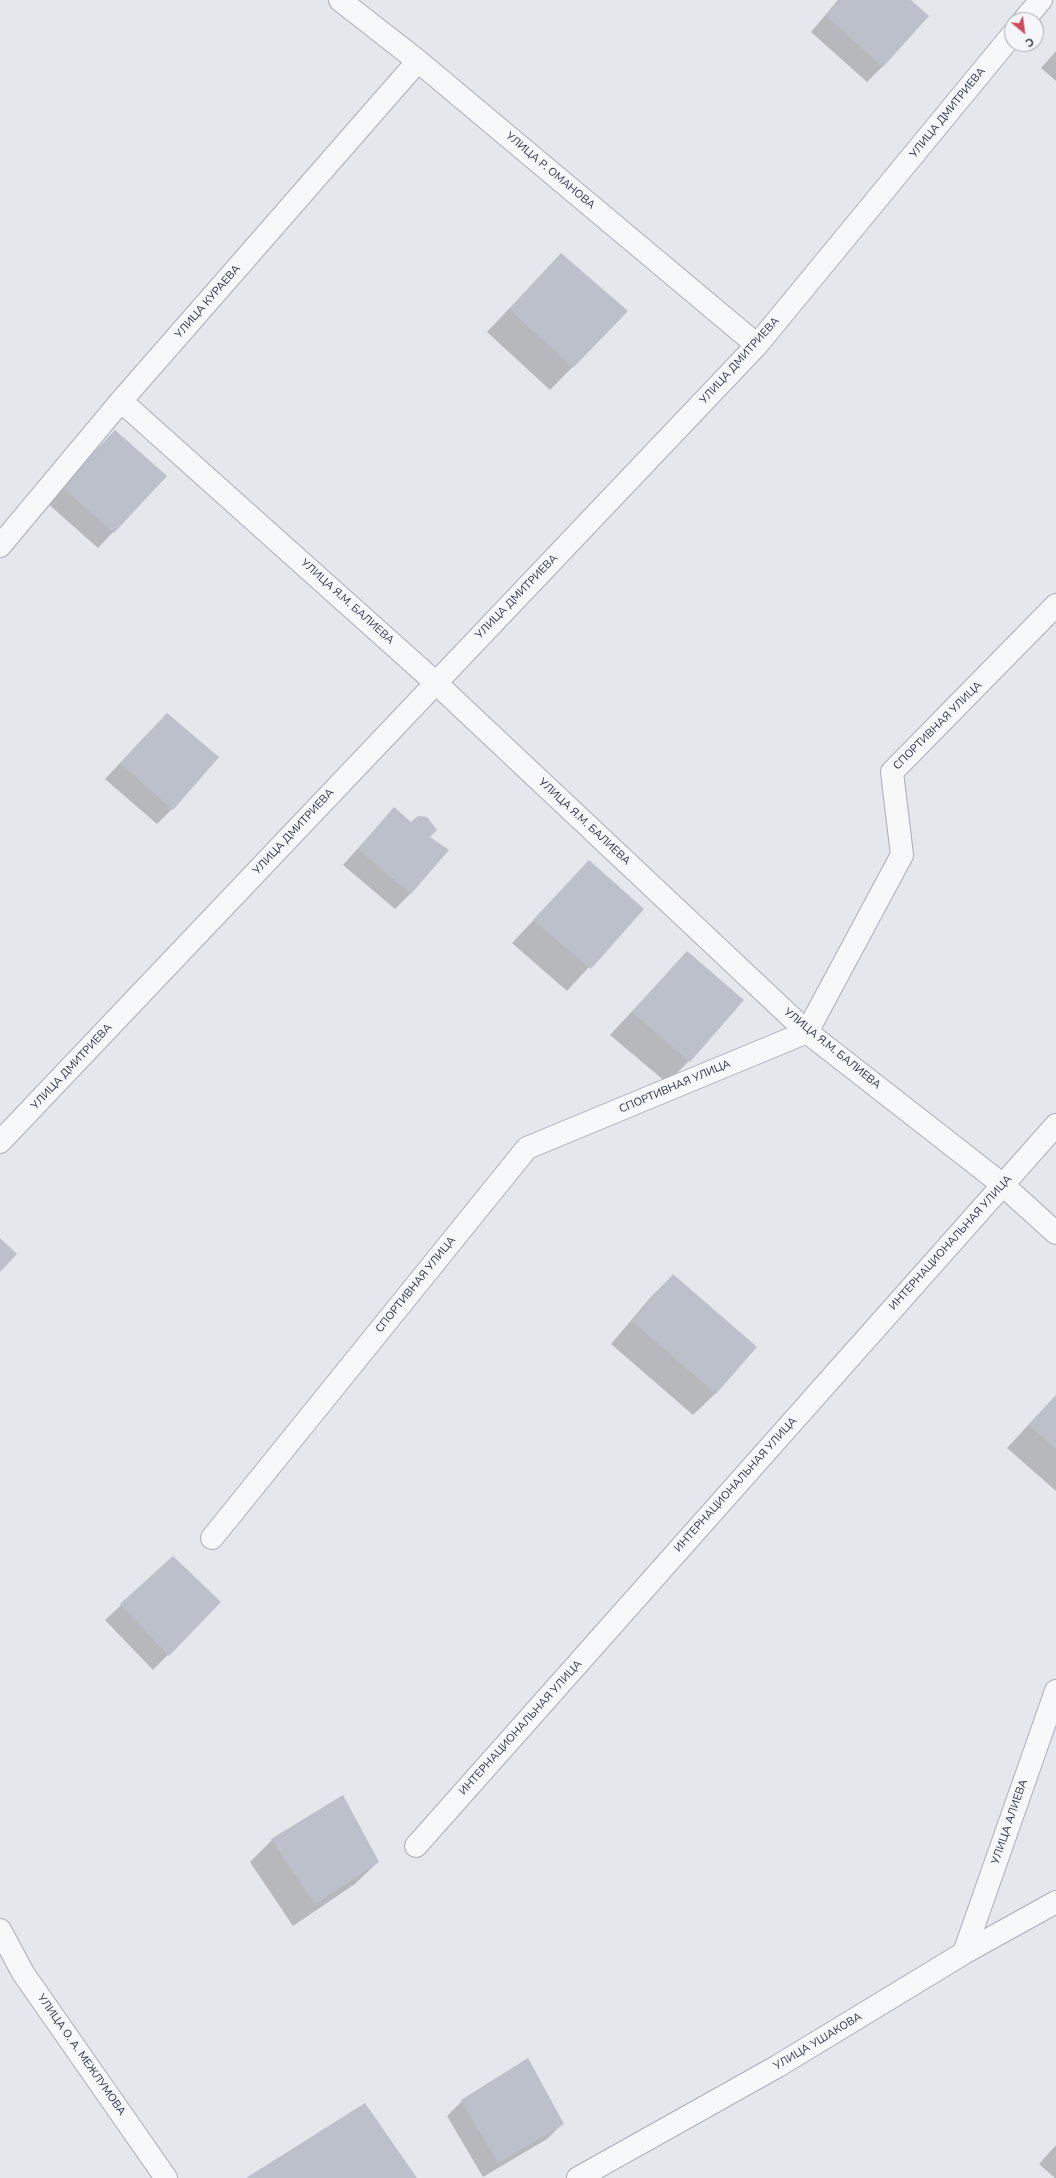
<!DOCTYPE html>
<html>
<head>
<meta charset="utf-8">
<style>
  body { margin:0 }
  #map { position:relative; width:1056px; height:2178px; overflow:hidden; background:#e4e7ec; font-family:"Nunito Sans",sans-serif }
  canvas { display:block }
  .north { position:absolute; left:1004px; top:12px; width:40px; height:40px; box-sizing:border-box; background:#f4f6f9; border:1px solid #a4a8b1; border-radius:50%; rotate:151deg; font-size:11px; font-weight:700; line-height:16px; text-align:center; color:#2b3445 }
  .north::after { content:''; display:block; margin:auto; width:14px; height:18px; background:#d1495b; clip-path:polygon(50% 0,100% 100%,50% 72%,0 100%) }
</style>
</head>
<body>
<div id="map">
<canvas width="1056" height="2178"></canvas>
<div class="north">С</div>
</div>
<script>
const context = document.querySelector('canvas').getContext('2d');
context.lineJoin = 'round';
function fill(path, color) {
  context.fillStyle = color;
  context.fill(path, 'evenodd');
}
function shape(rows) {
  const path = new Path2D();
  for (const r of rows) {
    path.moveTo(r[0], r[1]);
    for (let i = 2; i < r.length; i += 2) path.lineTo(r[i], r[i + 1]);
  }
  return path;
}
function strokePath(path, color, width, dash) {
  context.strokeStyle = color;
  context.lineWidth = width;
  context.lineCap = dash ? 'butt' : 'round';
  context.setLineDash(dash || []);
  context.stroke(path);
}
function label(font, color, halo, rows, align = 'center') {
  context.font = font + ' "Nunito Sans",sans-serif';
  context.lineWidth = 3;
  context.setLineDash([]);
  context.textBaseline = 'middle';
  context.strokeStyle = halo;
  context.fillStyle = color;
  for (const [text, x, y, turn = 0] of rows) {
    context.save();
    context.translate(x, y);
    context.rotate((+turn || 0) * Math.PI / 180);
    context.textAlign = isNaN(turn) ? turn : align;
    if (halo) context.strokeText(text, 0, 0);
    context.fillText(text, 0, 0);
    context.restore();
  }
}
const shadow = shape([
  [838,0,910,0,883,66,867,82,811,32],
  [1056,51,1056,81,1041,68],
  [561,254,627,311,550,390,487,332],
  [100,447,166,476,98,548,46,502],
  [151,730,172,809,157,824,105,779],
  [394,808,428,837,411,893,395,909,343,865],
  [589,861,642,909,567,991,512,943],
  [687,952,689,1061,667,1083,610,1035],
  [673,1275,716,1393,693,1415,611,1344,650,1298],
  [1056,1395,1056,1491,1007,1448],
  [173,1557,220,1602,153,1670,105,1620],
  [272,1840,378,1862,355,1884,293,1926,250,1862],
  [462,2101,563,2123,547,2139,483,2177,447,2116],
  [1056,2145,1056,2178,1055,2178,1039,2164]
]);
const building = shape([
  [839,0,911,0,929,16,883,67,826,16],
  [561,253,628,311,573,368,509,309],
  [115,430,167,476,114,533,61,486],
  [167,713,219,757,173,810,120,763],
  [394,807,411,822,418,816,427,817,437,830,430,837,449,850,411,894,358,849],
  [589,860,644,909,591,969,533,920],
  [687,951,744,1000,690,1062,632,1012],
  [0,1238,17,1254,0,1272],
  [673,1274,757,1347,716,1394,632,1321],
  [1056,1395,1056,1449,1029,1425],
  [173,1556,221,1602,169,1656,120,1604],
  [343,1795,379,1862,315,1904,271,1839],
  [528,2058,564,2124,498,2163,461,2100],
  [365,2103,417,2178,246,2178]
]);
const minor = shape([
  [340,0,418,61,757,345],
  [1024,20,1041,0],
  [121,401,436,683,807,1032,1003,1185,1056,1233],
  [0,546,121,401,418,61],
  [0,1142,757,345,1012,35],
  [212,1538,527,1148,807,1032,902,855,892,772,1056,605],
  [416,1846,1056,1125],
  [0,1930,23,1973,166,2178],
  [964,1953,1056,1691],
  [578,2178,778,2066,964,1953,1056,1902]
]);
const streetNames = [
  ["УЛИЦА ДМИТРИЕВА",948,113,-51],
  ["УЛИЦА Р. ОМАНОВА",550,171,40],
  ["УЛИЦА КУРАЕВА",208,302,-49],
  ["УЛИЦА ДМИТРИЕВА",740,361,-48],
  ["УЛИЦА ДМИТРИЕВА",517,597,-46],
  ["УЛИЦА Я.М. БАЛИЕВА",347,602,42],
  ["СПОРТИВНАЯ УЛИЦА",938,726,-45],
  ["УЛИЦА Я.М. БАЛИЕВА",584,822,43],
  ["УЛИЦА ДМИТРИЕВА",294,832,-47],
  ["УЛИЦА Я.М. БАЛИЕВА",832,1049,39],
  ["УЛИЦА ДМИТРИЕВА",72,1067,-47],
  ["СПОРТИВНАЯ УЛИЦА",675,1087,-23],
  ["ИНТЕРНАЦИОНАЛЬНАЯ УЛИЦА",951,1243,-48],
  ["СПОРТИВНАЯ УЛИЦА",416,1285,-51],
  ["ИНТЕРНАЦИОНАЛЬНАЯ УЛИЦА",736,1485,-48],
  ["ИНТЕРНАЦИОНАЛЬНАЯ УЛИЦА",521,1728,-48],
  ["УЛИЦА АЛИЕВА",1010,1822,-71],
  ["УЛИЦА УШАКОВА",818,2042,-31],
  ["УЛИЦА О. А. МЕЖЛУМОВА",81,2055,55]
];
fill(shadow, '#0003');
fill(building, '#bbc0ca');
strokePath(minor, '#a9aeb7', 24);
strokePath(minor, '#f7f8fa', 22);
label('11px', '#2b3445', '#f4f6f9', streetNames);
</script>
</body>
</html>
